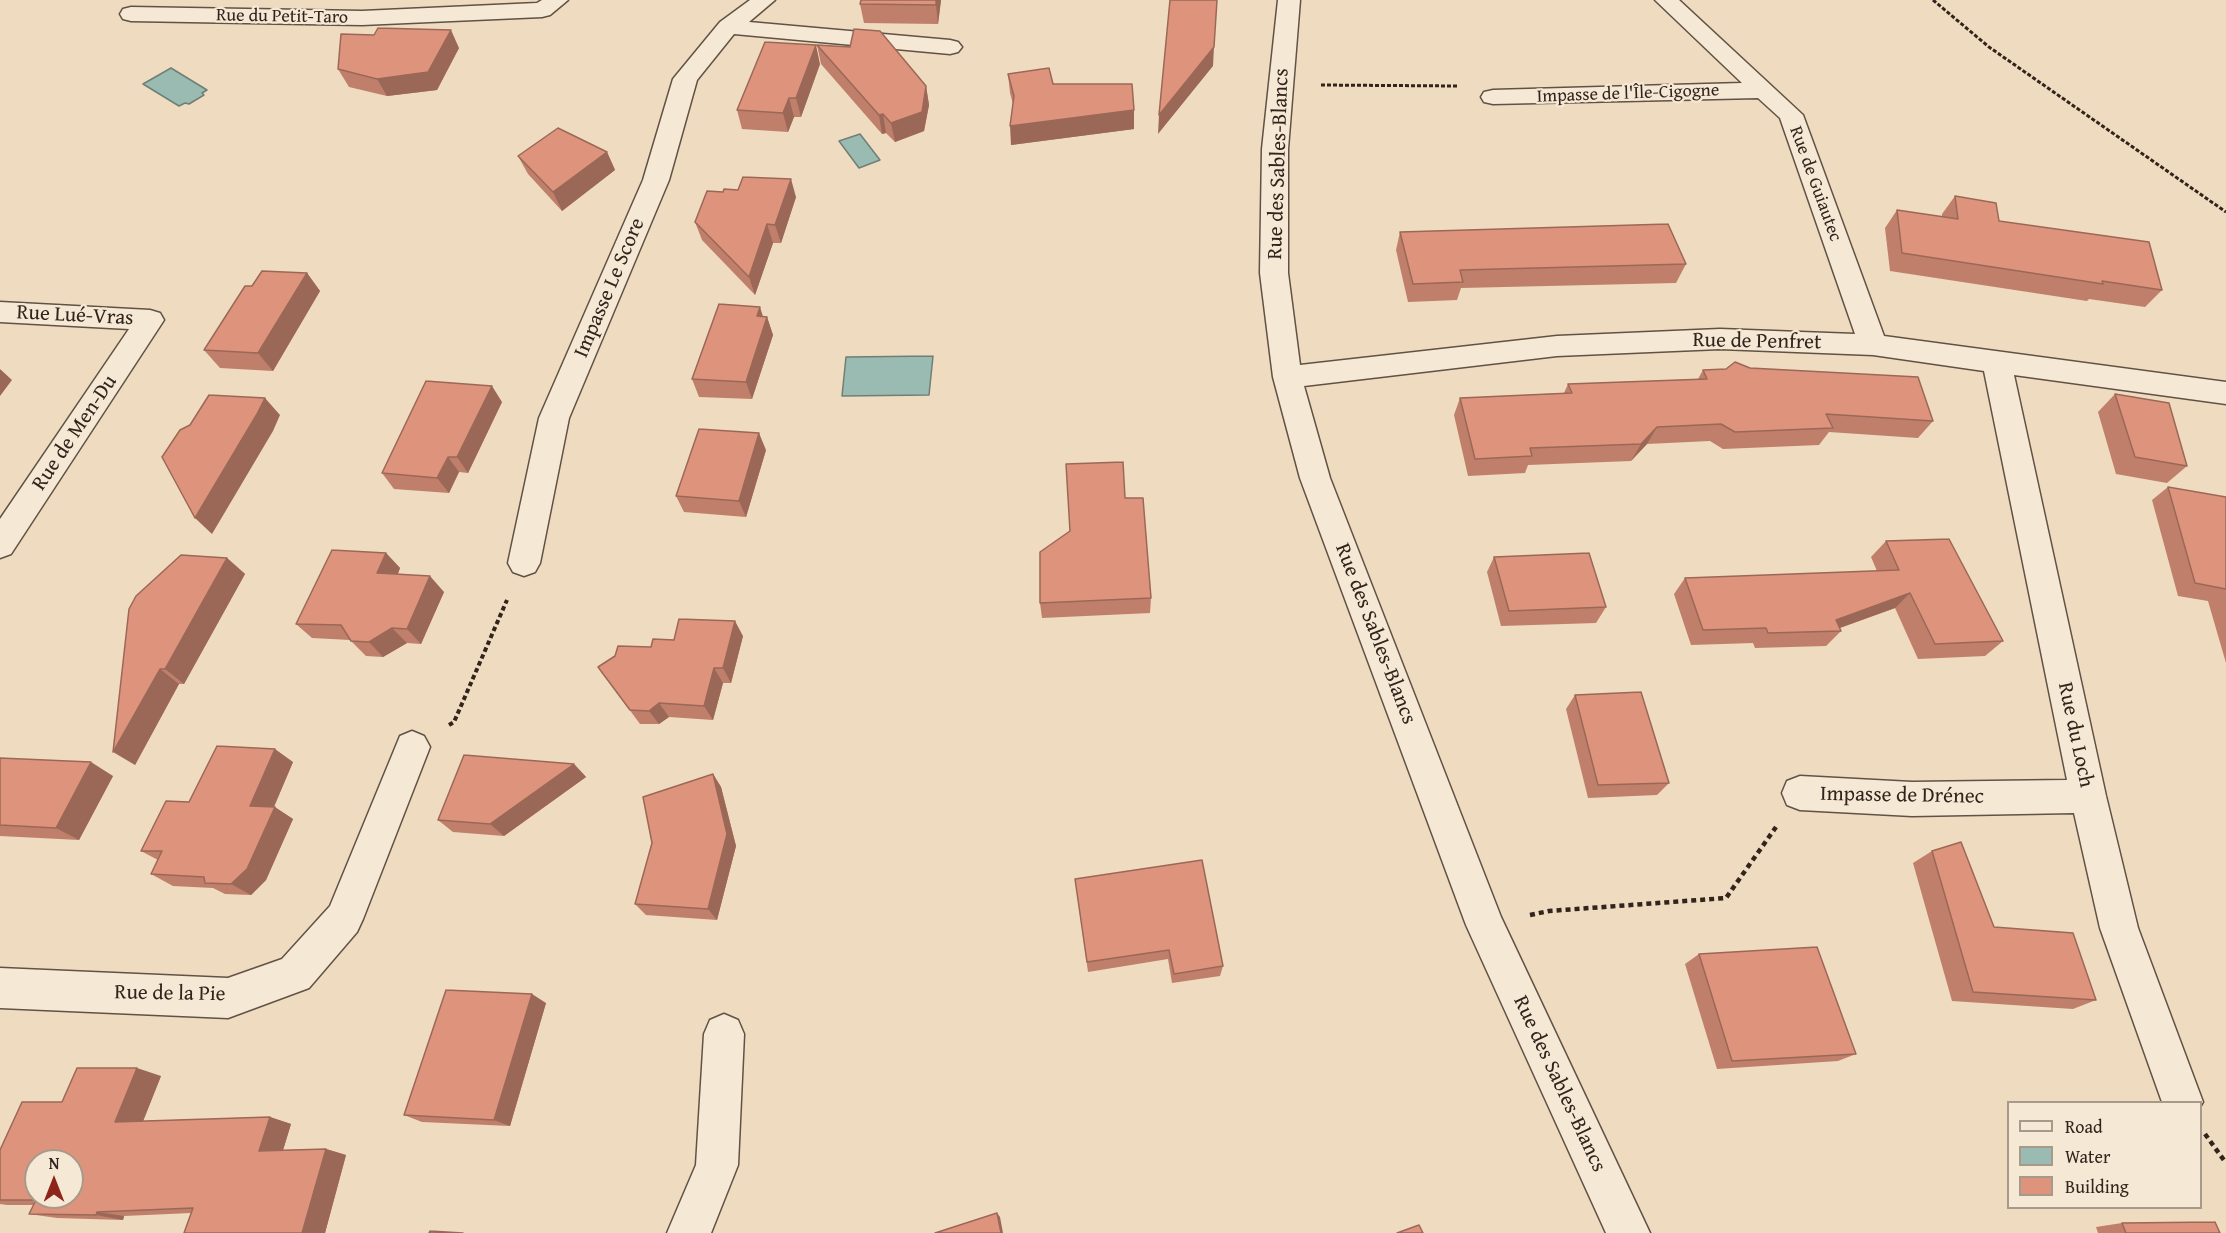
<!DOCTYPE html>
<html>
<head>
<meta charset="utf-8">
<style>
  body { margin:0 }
  #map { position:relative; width:2226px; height:1233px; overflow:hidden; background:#efdbbf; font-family:"Gentium Book Plus",serif }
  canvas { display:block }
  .legend { position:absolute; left:2007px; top:1101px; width:195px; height:108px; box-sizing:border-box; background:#f5e8d5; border:2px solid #a79a8b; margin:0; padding:8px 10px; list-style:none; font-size:18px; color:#32241c }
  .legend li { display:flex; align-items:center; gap:12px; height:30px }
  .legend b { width:30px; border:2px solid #a79a8b }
  .north { position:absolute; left:24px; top:1149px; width:60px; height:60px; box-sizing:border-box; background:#f5e8d5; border:2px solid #a79a8b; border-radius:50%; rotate:0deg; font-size:16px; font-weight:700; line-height:24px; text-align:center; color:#32241c }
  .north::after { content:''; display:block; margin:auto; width:21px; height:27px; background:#8f2418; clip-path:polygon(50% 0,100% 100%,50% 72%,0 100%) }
</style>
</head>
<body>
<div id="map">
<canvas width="2226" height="1233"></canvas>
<ul class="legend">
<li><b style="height:8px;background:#f5e8d5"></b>Road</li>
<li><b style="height:16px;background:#9abbb2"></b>Water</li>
<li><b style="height:16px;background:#de947c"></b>Building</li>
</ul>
<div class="north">N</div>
</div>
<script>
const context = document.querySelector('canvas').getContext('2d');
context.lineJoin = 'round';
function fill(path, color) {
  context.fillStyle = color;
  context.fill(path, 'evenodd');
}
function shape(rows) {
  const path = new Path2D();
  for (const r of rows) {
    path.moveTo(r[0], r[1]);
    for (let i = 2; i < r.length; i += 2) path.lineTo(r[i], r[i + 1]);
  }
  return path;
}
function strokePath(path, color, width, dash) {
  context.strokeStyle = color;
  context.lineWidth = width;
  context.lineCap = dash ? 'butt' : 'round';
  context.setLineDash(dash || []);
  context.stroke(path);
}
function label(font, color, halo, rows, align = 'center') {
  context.font = font + ' "Gentium Book Plus",serif';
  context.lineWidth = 4.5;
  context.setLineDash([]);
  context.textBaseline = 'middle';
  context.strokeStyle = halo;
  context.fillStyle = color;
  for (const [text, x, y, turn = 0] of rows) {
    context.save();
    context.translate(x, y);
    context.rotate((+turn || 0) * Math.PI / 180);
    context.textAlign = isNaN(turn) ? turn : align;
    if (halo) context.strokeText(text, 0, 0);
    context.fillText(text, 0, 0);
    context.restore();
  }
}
const water = shape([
  [171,68,207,90,202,93,204,95,189,104,185,103,179,106,143,84,171,68],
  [860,134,880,160,859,168,839,141,860,134],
  [933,356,929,395,842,396,846,357,933,356]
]);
const pathFar2 = shape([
  [1933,0,1989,47,2226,212],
  [1321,85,1457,86]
]);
const pathFar1 = shape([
  [449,725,454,722,507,600]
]);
const path = shape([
  [1530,915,1549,911,1726,898,1776,827],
  [2205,1134,2226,1163]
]);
const minor = shape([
  [542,0,568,0,550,15,542,17,362,25,131,21,123,19,120,14,123,9,131,7,362,11,537,3,542,0],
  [750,0,775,0,749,22,950,40,958,42,962,47,958,52,950,54,734,34,697,80,669,180,569,418,540,563,535,572,524,576,513,572,508,563,539,418,643,180,673,79,720,22,750,0],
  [1278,0,1300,0,1288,149,1288,273,1300,365,1557,336,1720,329,1855,334,1780,118,1758,98,1493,104,1484,102,1481,97,1484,92,1493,90,1742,83,1655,0,1679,0,1803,115,1884,336,2226,382,2226,404,2014,375,2106,796,2138,928,2203,1102,2200,1107,2200,1102,2162,1102,2100,928,2074,813,1912,816,1800,810,1787,805,1782,793,1787,781,1800,776,1912,782,2067,780,1984,371,1873,355,1720,349,1557,356,1304,386,1330,478,1501,917,1650,1233,1606,1233,1466,925,1300,478,1273,377,1260,273,1262,149,1278,0],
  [0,302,150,310,160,313,164,320,11,554,0,558,0,519,129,329,0,322,0,302],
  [412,731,424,736,430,747,363,919,357,932,309,988,228,1018,0,1008,0,968,228,978,282,959,330,906,400,736,412,731],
  [724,1014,738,1020,744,1034,738,1165,711,1233,667,1233,696,1165,704,1034,710,1020,724,1014]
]);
const wall = shape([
  [941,0,938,24,864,23,860,4],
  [817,45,926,86,929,105,924,131,895,142,886,133,882,134,821,64],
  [459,48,437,90,387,96,349,87,338,69],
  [820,64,801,117,794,117,788,132,742,129,737,110],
  [1008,74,1053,84,1134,129,1011,145,1013,104,1010,93],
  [607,152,615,170,562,211,528,174,518,156],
  [1955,196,1999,221,2162,290,2145,307,2089,299,2087,301,1890,271,1885,228,1897,210,1942,217,1942,214],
  [796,197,781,243,773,243,755,295,702,240,695,222],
  [1400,232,1686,264,1676,283,1461,288,1457,300,1408,302,1396,250],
  [307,273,320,291,273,371,220,368,204,350,252,286],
  [763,317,767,317,773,335,752,399,699,397,692,379],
  [1750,368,1933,421,1918,438,1829,432,1819,445,1723,449,1710,441,1647,444,1631,461,1528,465,1525,473,1468,476,1454,415,1460,398,1564,393,1568,384,1698,379,1703,370],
  [2115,394,2187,466,2167,483,2116,474,2098,412],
  [502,402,468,473,459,472,449,493,394,489,382,473],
  [766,450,746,517,684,512,676,496],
  [2168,487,2226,497,2226,663,2208,601,2178,596,2152,500],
  [1125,498,1151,598,1150,613,1042,618,1040,603,1070,531],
  [1886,541,2003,641,1985,656,1918,659,1895,608,1840,628,1841,631,1826,646,1755,648,1753,643,1691,645,1674,594,1685,578,1877,571,1871,557],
  [386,553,400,568,398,574,444,592,421,644,407,643,383,657,366,656,350,640,312,638,296,624],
  [1494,557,1606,607,1596,623,1501,626,1487,572],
  [227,558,245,574,184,684,179,684,135,765,129,609],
  [743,636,731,683,723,683,713,720,669,717,659,724,640,724,598,667,674,640],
  [1575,695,1669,783,1657,795,1588,798,1566,709],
  [0,758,113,776,79,840,0,836],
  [293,762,274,807,293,819,266,880,251,895,225,894,213,888,173,886,151,874,158,860,141,851,189,802],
  [574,764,586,777,504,836,453,832,438,820],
  [713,774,721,787,736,846,717,920,646,915,635,904,652,843],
  [1932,851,1994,927,2096,1000,2073,1009,1952,1001,1913,863],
  [1075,879,1223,966,1220,976,1172,983,1168,959,1088,972],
  [1699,954,1856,1054,1838,1061,1717,1069,1685,964],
  [546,1003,510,1126,422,1122,404,1115],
  [161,1076,143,1121,270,1117,291,1124,283,1150,326,1149,346,1155,325,1233,184,1233,191,1213,124,1216,123,1220,57,1218,29,1214,34,1205,7,1205,0,1204,0,1150,62,1102],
  [2122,1223,2220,1233,2098,1233,2096,1227]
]);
const shadedWall = shape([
  [936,0,941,0,938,24,936,5],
  [451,30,459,48,437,90,387,96,377,79],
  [816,45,820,64,801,117,796,98],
  [1214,47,1213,66,1158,134,1159,115],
  [926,86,929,105,924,131,895,142,891,123],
  [789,98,794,117,788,132,783,113],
  [1134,110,1134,129,1011,145,1010,126],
  [883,114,886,133,882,134,879,115],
  [607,152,615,170,562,211,553,192],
  [791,179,796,197,781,243,775,225],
  [767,224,773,243,755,295,749,277],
  [307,273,320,291,273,371,258,353],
  [760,307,765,323,767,317,773,335,752,399,746,382,757,316],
  [0,369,12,380,0,396],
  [492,386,502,402,468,473,457,457],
  [265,398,280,415,273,431,212,534,195,518],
  [1657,427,1647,444,1631,461,1641,444],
  [759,433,766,450,746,517,739,501],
  [448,457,459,472,449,493,437,478],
  [386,553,400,568,392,588,377,573],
  [227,558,245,574,184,684,165,669],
  [430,576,444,592,421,644,407,629],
  [1910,593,1895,608,1831,631,1836,620],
  [735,621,743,636,731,683,723,668],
  [392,628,407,643,383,657,369,642],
  [714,668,723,683,713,720,704,706],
  [160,669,179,684,135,765,113,752],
  [659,703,669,717,659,724,649,711],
  [275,749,293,762,269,818,250,806],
  [91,762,113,776,79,840,56,828],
  [574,764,586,777,504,836,490,824],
  [713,774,721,787,736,846,717,920,708,909],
  [275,807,293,819,266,880,251,895,231,884],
  [532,994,546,1003,510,1126,494,1120],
  [137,1068,161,1076,140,1129,115,1122],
  [270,1117,291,1124,281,1157,259,1151],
  [326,1149,346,1155,325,1233,302,1233],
  [97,1212,124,1216,123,1220,96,1215],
  [997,1213,1000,1217,1003,1233,1001,1233]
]);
const building = shape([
  [861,0,936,0,936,5,860,4,861,0],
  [1170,0,1217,0,1214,47,1159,115,1170,0],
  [378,28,451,30,428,72,377,79,338,69,341,34,374,35,378,28],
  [854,29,880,31,926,86,922,112,891,123,883,114,879,115,817,45,850,47,854,29],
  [765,42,816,45,796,98,789,98,783,113,737,110,765,42],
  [1049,68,1053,84,1132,84,1134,110,1010,126,1014,96,1008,74,1049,68],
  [558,128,607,152,553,192,518,156,558,128],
  [743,177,791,179,775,225,767,224,749,277,695,222,707,191,723,192,724,189,738,190,743,177],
  [1955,196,1996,203,1999,221,2149,242,2162,290,2102,281,2103,284,1902,253,1897,210,1958,219,1955,196],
  [1668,224,1686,264,1460,270,1463,282,1413,284,1400,232,1668,224],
  [262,271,307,273,258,353,204,350,245,286,252,286,262,271],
  [719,304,760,307,757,316,767,317,746,382,692,379,719,304],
  [1735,362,1750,368,1918,377,1933,421,1826,414,1833,428,1735,432,1721,424,1657,427,1641,444,1530,448,1532,456,1475,459,1460,398,1572,393,1568,384,1707,379,1703,370,1726,369,1735,362],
  [426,381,492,386,457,457,448,457,437,478,382,473,426,381],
  [2115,394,2169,403,2187,466,2135,457,2115,394],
  [209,395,265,398,257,414,195,518,162,457,180,430,190,425,209,395],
  [699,429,759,433,739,501,676,496,699,429],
  [1123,462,1125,498,1143,498,1151,598,1040,603,1040,552,1070,531,1066,464,1123,462],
  [2168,487,2226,497,2226,589,2195,583,2168,487],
  [1949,539,2003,641,1935,644,1910,593,1836,620,1841,631,1768,633,1766,628,1703,630,1685,578,1899,570,1886,541,1949,539],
  [332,550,386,553,377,573,430,576,407,629,392,628,369,642,351,641,341,625,296,624,332,550],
  [1589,553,1606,607,1509,611,1494,557,1589,553],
  [181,555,227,558,165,669,160,669,113,752,129,609,136,596,181,555],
  [679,619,735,621,723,668,714,668,704,706,659,703,649,711,630,710,598,667,615,656,618,646,651,647,653,639,674,640,679,619],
  [1641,692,1669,783,1598,785,1575,695,1641,692],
  [217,746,275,749,250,806,275,807,247,869,231,884,205,883,204,877,151,874,162,851,141,851,166,801,189,802,217,746],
  [464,755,574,764,490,824,438,820,464,755],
  [0,758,91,762,56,828,0,825,0,758],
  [713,774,727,834,708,909,635,904,652,843,643,797,713,774],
  [1961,842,1994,927,2073,933,2096,1000,1973,992,1932,851,1961,842],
  [1202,860,1223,966,1174,974,1169,950,1087,962,1075,879,1202,860],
  [1817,947,1856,1054,1732,1061,1699,954,1817,947],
  [446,990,532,994,494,1120,404,1115,446,990],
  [77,1068,137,1068,115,1122,270,1117,259,1151,326,1149,302,1233,184,1233,193,1208,97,1212,96,1215,29,1214,36,1200,0,1200,0,1150,22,1102,62,1102,77,1068],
  [36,1161,72,1161,72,1197,36,1197,36,1161],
  [997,1213,1001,1233,935,1233,997,1213],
  [2215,1222,2220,1233,2126,1233,2122,1223,2215,1222],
  [1419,1225,1423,1233,1397,1233,1419,1225],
  [430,1231,463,1233,429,1233,430,1231]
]);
const farStreetnames = [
  ["Rue du Petit-Taro",282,17,1],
  ["Impasse de l'Île-Cigogne",1628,94,-2],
  ["Rue de Guiautec",1815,184,70]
];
const streetNames = [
  ["Rue des Sables-Blancs",1279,164,-88],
  ["Impasse Le Score",610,288,-67],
  ["Rue Lué-Vras",75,316,3],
  ["Rue de Penfret",1757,342,1],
  ["Rue de Men-Du",75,433,-56],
  ["Rue des Sables-Blancs",1375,634,69],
  ["Rue du Loch",2075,735,78],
  ["Impasse de Drénec",1902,796,1],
  ["Rue de la Pie",170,994,1],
  ["Rue des Sables-Blancs",1559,1084,65]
];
fill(water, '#9abbb2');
strokePath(water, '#707f76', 1.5);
strokePath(minor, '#615245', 3);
strokePath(pathFar2, '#32241c', 3, [4, 2]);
strokePath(pathFar1, '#32241c', 4, [4.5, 3]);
strokePath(path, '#32241c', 4.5, [5, 4]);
fill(minor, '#f5e8d5');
fill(wall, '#bf7f6b');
fill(shadedWall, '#9b6857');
fill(building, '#de947c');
strokePath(building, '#9b6857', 1.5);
label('18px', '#32241c', '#f5e8d5', farStreetnames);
label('21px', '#32241c', '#f5e8d5', streetNames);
</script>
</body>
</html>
